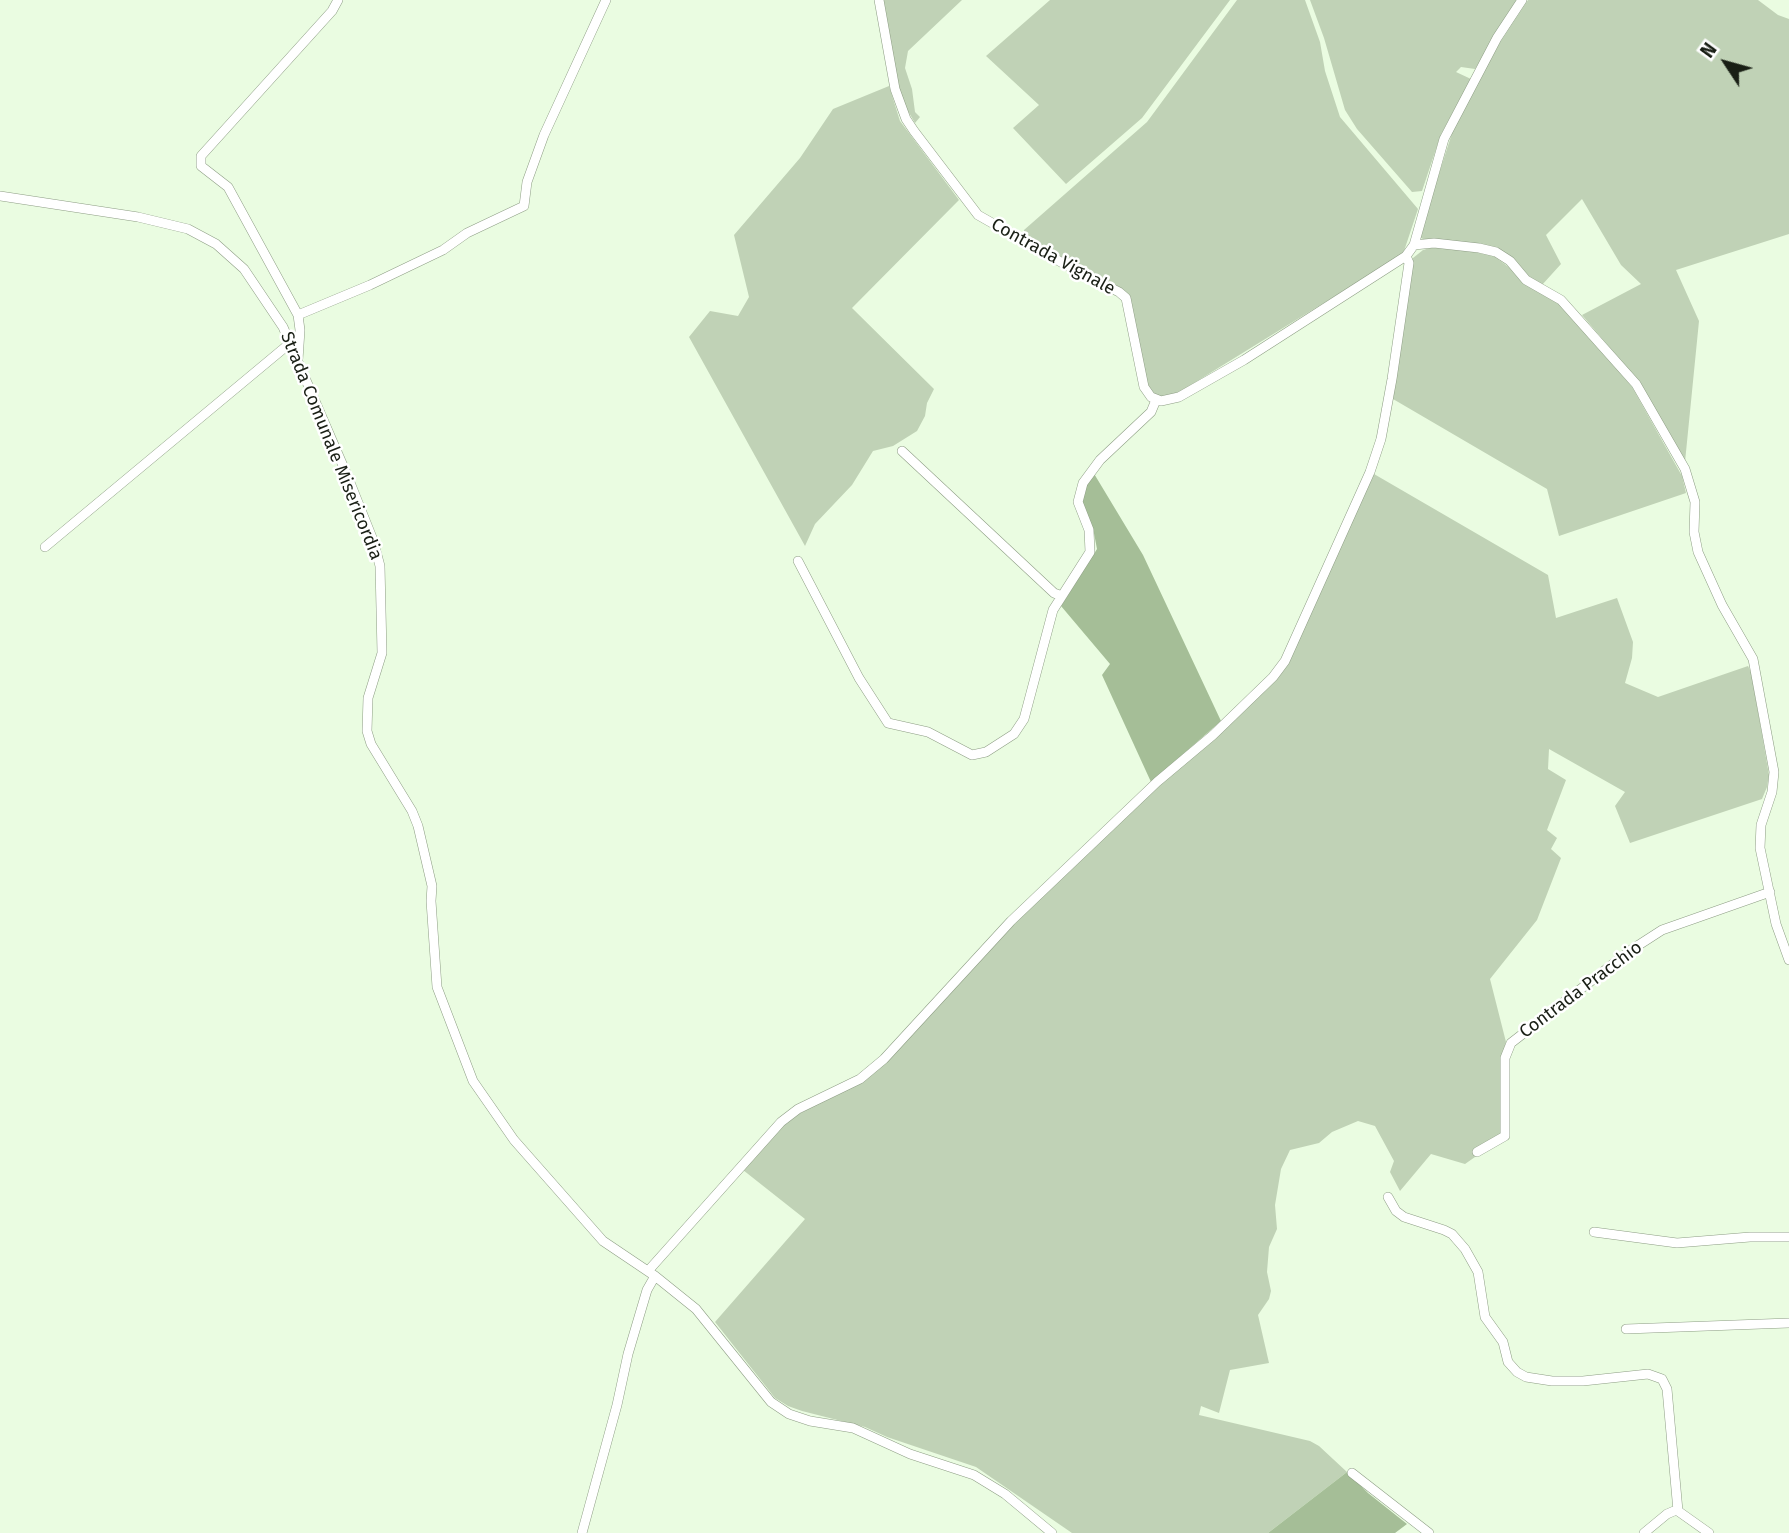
<!DOCTYPE html>
<html>
<head>
<meta charset="utf-8">
<style>
  body { margin:0 }
  #map { position:relative; width:1789px; height:1533px; overflow:hidden; background:#eafce1; font-family:"Fira Sans",sans-serif }
  canvas { display:block }
  .north { position:absolute; left:1691px; top:28px; width:70px; height:70px; -webkit-text-stroke:5px #fff; paint-order:stroke; rotate:306deg; font-size:19px; font-weight:700; line-height:28px; text-align:center; color:#191f15 }
  .north::after { content:''; display:block; margin:auto; width:24px; height:32px; background:#191f15; clip-path:polygon(50% 0,100% 100%,50% 72%,0 100%) }
</style>
</head>
<body>
<div id="map">
<canvas width="1789" height="1533"></canvas>
<div class="north">N</div>
</div>
<script>
const context = document.querySelector('canvas').getContext('2d');
context.lineJoin = 'round';
function fill(path, color) {
  context.fillStyle = color;
  context.fill(path, 'evenodd');
}
function shape(rows) {
  const path = new Path2D();
  for (const r of rows) {
    path.moveTo(r[0], r[1]);
    for (let i = 2; i < r.length; i += 2) path.lineTo(r[i], r[i + 1]);
  }
  return path;
}
function strokePath(path, color, width, dash) {
  context.strokeStyle = color;
  context.lineWidth = width;
  context.lineCap = dash ? 'butt' : 'round';
  context.setLineDash(dash || []);
  context.stroke(path);
}
function label(font, color, halo, rows, align = 'center') {
  context.font = font + ' "Fira Sans",sans-serif';
  context.lineWidth = 5;
  context.setLineDash([]);
  context.textBaseline = 'middle';
  context.strokeStyle = halo;
  context.fillStyle = color;
  for (const [text, x, y, turn = 0] of rows) {
    context.save();
    context.translate(x, y);
    context.rotate((+turn || 0) * Math.PI / 180);
    context.textAlign = isNaN(turn) ? turn : align;
    if (halo) context.strokeText(text, 0, 0);
    context.fillText(text, 0, 0);
    context.restore();
  }
}
const green = shape([
  [883,0,962,0,908,51,905,68,912,89,915,112,920,117,915,123,905,106,898,85],
  [1050,0,1230,0,1142,118,1066,184,1013,128,1039,105,986,56],
  [1237,0,1305,0,1320,42,1325,71,1340,117,1418,209,1403,254,1181,391,1164,397,1156,396,1146,384,1127,293,1119,287,1028,241,1024,236,1024,230,1147,122],
  [1310,0,1518,0,1475,69,1461,67,1456,72,1471,79,1441,134,1422,191,1412,192,1357,129,1345,110,1324,38],
  [1528,0,1758,0,1778,15,1789,19,1789,234,1676,270,1699,321,1685,462,1639,382,1582,315,1641,284,1621,265,1582,199,1546,235,1561,264,1542,285,1532,280,1514,260,1498,250,1427,241,1421,238,1420,233,1454,127,1499,44],
  [889,86,900,121,959,200,852,308,934,389,927,403,925,416,917,431,893,446,873,451,852,485,815,524,805,546,689,337,710,311,738,316,749,297,734,235,800,158,833,109],
  [1437,246,1492,255,1566,308,1632,387,1682,476,1686,493,1559,536,1547,489,1393,399,1413,258,1423,250],
  [1374,474,1548,575,1556,618,1617,598,1633,642,1632,658,1625,683,1658,697,1748,666,1751,672,1769,775,1767,787,1762,799,1630,843,1615,806,1625,792,1549,749,1548,769,1566,780,1547,830,1557,838,1551,849,1561,858,1537,920,1490,979,1506,1042,1502,1057,1501,1134,1473,1152,1475,1157,1465,1164,1431,1154,1400,1191,1390,1172,1394,1161,1375,1126,1358,1121,1332,1132,1319,1143,1290,1150,1281,1169,1275,1205,1277,1229,1269,1247,1267,1272,1271,1291,1269,1299,1258,1315,1269,1363,1230,1370,1219,1413,1201,1406,1199,1415,1310,1441,1319,1446,1347,1472,1268,1533,1072,1533,976,1467,887,1437,865,1427,802,1411,788,1406,775,1398,715,1322,805,1219,743,1170,782,1127,799,1114,873,1074,1029,909,1119,822,1253,702,1288,662]
]);
const forest = shape([
  [1093,472,1143,555,1221,721,1151,782,1102,675,1110,664,1061,606,1097,549,1093,528,1081,502,1086,484],
  [1347,1472,1368,1493,1407,1524,1395,1533,1268,1533]
]);
const street = shape([
  [879,0,895,89,906,119,914,131,978,215,1073,269,1119,292,1126,298,1144,387,1151,397,1161,401,1179,397,1244,360,1406,256,1414,245,1444,139,1497,38,1522,0],
  [0,196,138,217,188,229,216,244,244,269,283,327,347,475,373,540,380,566,382,653,368,698,367,731,371,744,412,811,418,826,432,886,431,901,437,987,473,1081,514,1140,603,1241,655,1276,696,1309,771,1402,789,1414,810,1421,853,1428,910,1454,974,1475,1005,1494,1052,1533],
  [1414,245,1434,243,1479,248,1496,252,1510,261,1526,280,1561,300,1636,384,1685,469,1695,502,1694,532,1698,552,1722,605,1753,659,1774,772,1772,792,1761,825,1760,848,1776,924,1789,960],
  [298,315,370,285,443,250,467,233,524,206,527,182,544,135,606,0],
  [298,360,300,330,298,315,228,187,201,166,201,156,332,11,338,0],
  [902,451,1054,593,1062,596],
  [45,547,289,344],
  [798,561,859,678,888,723,928,732,972,755,986,752,1014,734,1024,719,1053,610,1090,552,1089,530,1078,502,1083,483,1100,460,1151,412,1156,400],
  [1477,1152,1505,1136,1505,1058,1511,1043,1631,950,1662,930,1770,892],
  [1388,1197,1396,1211,1404,1217,1444,1230,1452,1234,1465,1249,1478,1272,1485,1317,1503,1342,1508,1362,1517,1372,1526,1377,1552,1381,1583,1381,1648,1374,1662,1379,1667,1389,1678,1511],
  [1594,1232,1677,1243,1750,1237,1789,1237],
  [648,1271,781,1122,798,1109,860,1079,884,1059,1011,921,1157,782,1213,735,1273,677,1285,661,1370,472,1381,439,1392,379,1409,263,1406,256],
  [1626,1329,1789,1323],
  [1352,1473,1429,1533],
  [582,1533,617,1405,628,1354,647,1290,655,1276],
  [1644,1533,1667,1514,1674,1511,1678,1511,1709,1533]
]);
const streetNames = [
  ["Contrada Vignale",1053,257,29],
  ["Strada Comunale Misericordia",331,446,68],
  ["Contrada Pracchio",1581,990,-37]
];
fill(green, '#c0d2b6');
fill(forest, '#a5be97');
strokePath(street, '#8d9d84', 10);
strokePath(street, '#fff', 9);
label('18px', '#191f15', '#fff', streetNames);
</script>
</body>
</html>
